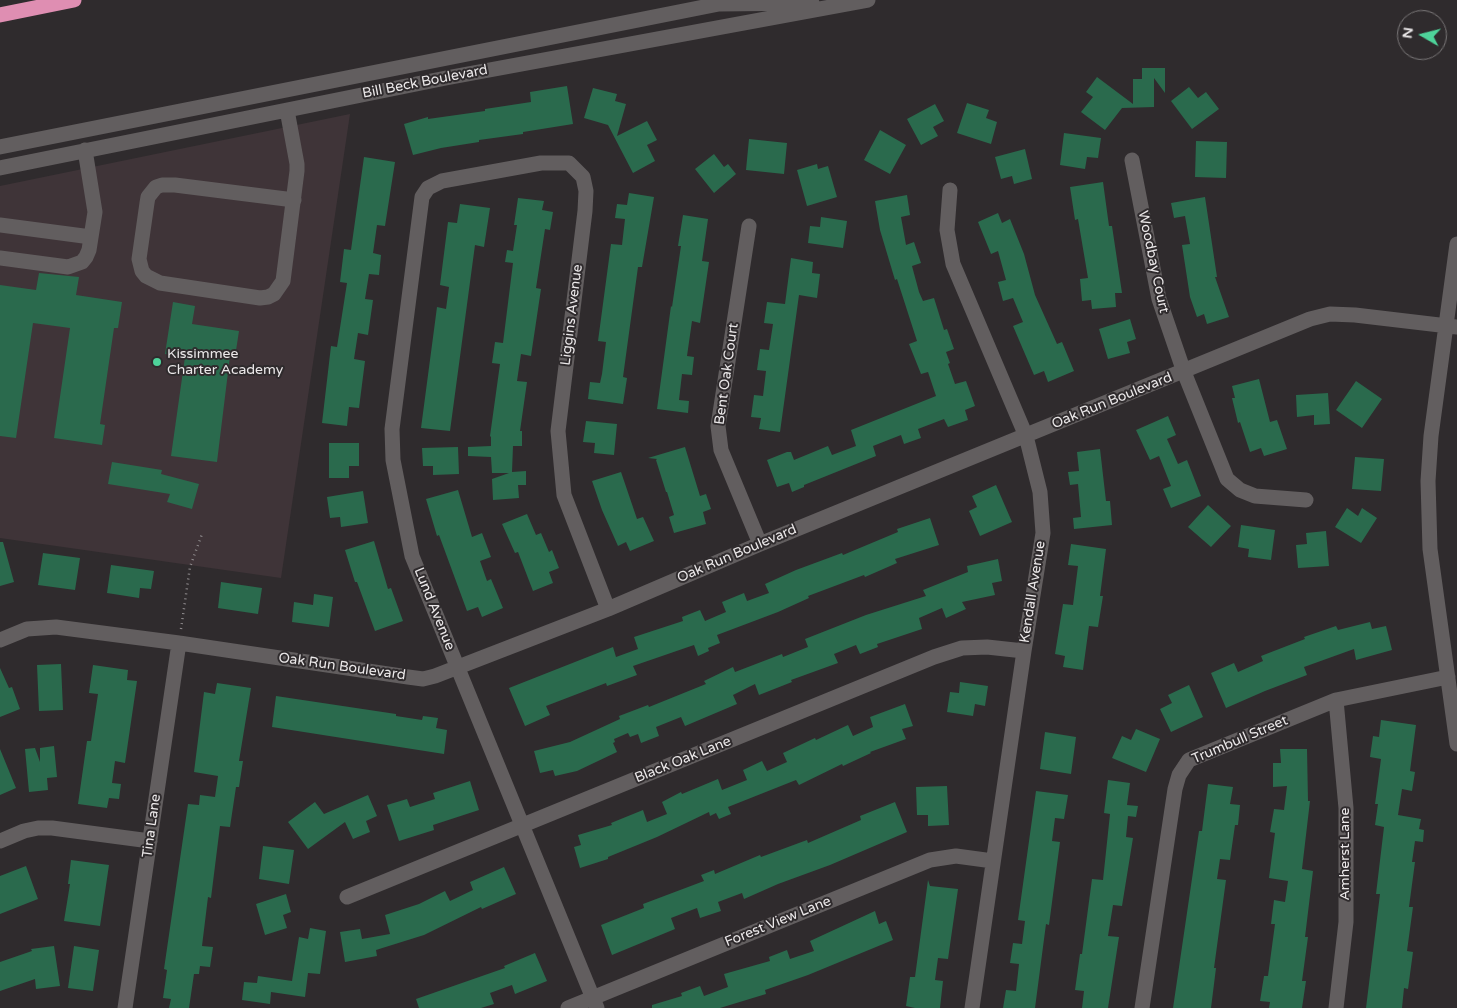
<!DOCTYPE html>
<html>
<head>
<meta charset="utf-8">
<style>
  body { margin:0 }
  #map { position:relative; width:1457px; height:1008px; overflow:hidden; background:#2f2b2d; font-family:"Varela Round",sans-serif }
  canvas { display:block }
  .north { position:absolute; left:1397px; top:10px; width:50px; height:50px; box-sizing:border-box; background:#2f2b2d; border:1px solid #7a7778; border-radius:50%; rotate:278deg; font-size:14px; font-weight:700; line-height:20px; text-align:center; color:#ebe8e9 }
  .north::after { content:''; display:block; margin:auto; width:18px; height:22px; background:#4ed39a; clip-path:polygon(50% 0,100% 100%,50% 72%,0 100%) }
</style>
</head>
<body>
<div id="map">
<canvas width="1457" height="1008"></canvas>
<div class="north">N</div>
</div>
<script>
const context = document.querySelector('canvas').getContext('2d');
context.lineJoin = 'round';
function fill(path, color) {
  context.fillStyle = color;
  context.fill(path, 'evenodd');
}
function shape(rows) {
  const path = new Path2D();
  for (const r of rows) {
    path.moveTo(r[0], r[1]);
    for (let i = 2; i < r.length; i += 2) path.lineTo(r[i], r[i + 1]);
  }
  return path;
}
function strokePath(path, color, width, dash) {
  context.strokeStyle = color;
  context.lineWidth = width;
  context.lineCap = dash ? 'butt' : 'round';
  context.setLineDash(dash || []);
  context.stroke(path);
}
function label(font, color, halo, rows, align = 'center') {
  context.font = font + ' "Varela Round",sans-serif';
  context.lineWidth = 4;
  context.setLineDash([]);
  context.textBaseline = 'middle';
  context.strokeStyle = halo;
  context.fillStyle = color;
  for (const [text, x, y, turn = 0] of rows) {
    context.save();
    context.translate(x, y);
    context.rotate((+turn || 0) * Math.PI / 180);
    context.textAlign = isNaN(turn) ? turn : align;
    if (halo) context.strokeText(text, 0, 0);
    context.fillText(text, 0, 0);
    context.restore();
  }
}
const built = shape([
  [350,114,281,578,0,538,0,186]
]);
const building = shape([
  [1142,68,1165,68,1165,93,1154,78,1154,107,1122,108,1105,130,1081,112,1093,97,1086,92,1097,77,1133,104,1133,79,1142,79],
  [567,86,573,124,523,132,523,134,479,140,479,142,441,148,413,155,404,124,428,117,428,119,485,111,485,109,531,102,530,92],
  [1189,87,1198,98,1206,92,1219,109,1192,129,1171,101],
  [593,88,617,94,615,101,626,104,617,136,647,121,657,140,647,145,655,161,633,173,608,125,584,118],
  [967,103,989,110,986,118,997,122,991,144,957,133],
  [935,104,944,121,933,127,938,136,921,145,907,119],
  [880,130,906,145,890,174,864,160],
  [1064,133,1101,138,1098,158,1087,157,1085,169,1060,165],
  [749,139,787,143,784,174,746,170],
  [1196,141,1227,142,1226,178,1195,177],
  [1025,149,1032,179,1014,184,1012,176,1001,179,995,157],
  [714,154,724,167,728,164,736,174,714,193,695,169],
  [364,157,395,162,385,226,377,225,373,253,381,255,379,275,369,274,365,299,373,300,368,335,358,333,354,359,365,361,359,408,349,407,347,426,322,423,331,346,337,347,347,283,340,282,344,249,351,250],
  [817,164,818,169,828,166,837,197,807,206,797,170],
  [1103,182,1109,226,1112,226,1122,293,1115,293,1116,307,1092,309,1091,300,1082,301,1080,279,1088,278,1078,219,1075,220,1070,187],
  [629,193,654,197,642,267,638,267,623,377,627,378,623,404,588,399,590,382,600,383,602,374,606,342,598,341,611,244,622,245,625,219,615,218,617,204,627,205],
  [907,195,910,215,901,217,906,245,914,242,921,263,912,266,919,292,923,301,934,298,944,330,947,329,954,349,946,352,950,363,948,364,955,384,966,381,975,406,965,410,968,420,948,427,944,419,918,429,921,438,904,444,901,435,873,446,876,456,804,485,804,487,792,492,789,483,777,487,767,460,787,452,791,452,794,460,828,446,832,455,856,446,851,430,936,396,928,372,921,374,909,344,917,341,897,279,895,280,880,230,875,201],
  [1205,197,1217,277,1215,277,1229,317,1207,324,1204,314,1197,317,1190,297,1182,245,1190,244,1185,216,1174,218,1171,203],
  [518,198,544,201,542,210,553,212,550,230,545,229,536,288,541,289,531,356,521,354,517,381,527,382,520,431,522,431,522,446,513,446,512,472,526,471,526,485,518,485,519,498,493,500,492,479,509,473,492,473,491,457,468,456,468,447,491,446,491,437,490,436,500,364,492,363,495,342,503,343,513,263,505,262,507,250,513,251,517,225,514,225],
  [460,204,490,208,484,247,475,245,450,431,421,428,437,307,446,309,449,287,440,285,448,222,457,223],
  [998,213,1002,223,1010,219,1024,254,1035,295,1057,344,1062,342,1074,371,1048,382,1044,371,1034,375,1013,326,1023,322,1013,298,1003,301,998,282,1006,280,998,251,991,254,978,222],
  [683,215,708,219,702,261,709,262,700,323,692,321,687,356,694,357,692,375,682,374,679,400,689,401,688,413,657,409,671,306,672,307,681,246,678,246],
  [821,217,847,221,843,248,808,243,810,226,820,227],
  [791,258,813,262,812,273,820,274,817,298,799,295,780,432,759,429,761,418,751,417,754,395,763,396,766,371,757,370,760,349,769,350,773,324,764,323,767,302,785,304],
  [39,273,79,277,76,295,122,302,118,328,114,328,100,424,105,425,102,445,54,438,70,328,33,323,16,438,0,436,0,285,36,290],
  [173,302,195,306,192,324,239,331,235,357,230,356,217,462,171,456,185,357,165,354],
  [1130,319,1136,339,1127,342,1130,353,1108,359,1099,329],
  [1259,379,1270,422,1277,420,1287,449,1264,456,1261,448,1250,452,1240,422,1238,423,1232,398,1235,398,1232,386],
  [1356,381,1382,399,1362,428,1336,410],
  [1328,393,1330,424,1314,425,1314,415,1297,417,1296,395],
  [1168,416,1176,435,1167,439,1178,464,1187,460,1201,496,1171,508,1163,489,1171,486,1159,456,1150,460,1136,430],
  [586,421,617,424,614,455,594,453,595,443,583,442],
  [329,443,359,443,359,466,349,466,349,478,329,478],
  [458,447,459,474,433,475,433,466,423,466,422,448],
  [685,447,700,496,706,494,711,509,703,512,706,524,674,533,669,517,674,515,667,492,666,492,656,460,657,459,648,458],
  [1100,449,1106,501,1110,501,1112,525,1074,529,1073,518,1081,517,1078,484,1070,485,1068,472,1079,471,1077,452],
  [1355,457,1384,459,1381,491,1352,489],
  [112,462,162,470,161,474,199,484,192,509,167,502,170,494,108,484],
  [621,472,637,519,643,517,654,541,630,551,626,542,618,546,602,510,592,481],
  [996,485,1012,522,980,536,969,511,977,507,972,496],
  [458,490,472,537,482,533,491,557,480,561,487,581,491,579,503,608,482,617,478,607,467,611,439,535,437,536,426,499],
  [363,491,368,523,341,527,340,517,330,518,327,497],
  [1208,505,1231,526,1211,547,1188,527],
  [1347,508,1358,516,1362,508,1377,518,1361,543,1335,527],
  [527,514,536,535,541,533,549,552,552,550,559,568,549,572,553,583,533,591,518,552,515,553,502,524],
  [930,518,939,545,895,559,897,563,865,577,864,575,808,596,809,598,778,612,717,635,720,643,708,648,709,651,698,656,694,645,633,666,637,675,607,686,606,683,546,706,550,715,525,726,509,688,613,647,616,657,638,649,634,637,683,621,682,617,700,610,705,621,726,612,722,602,744,593,747,601,769,593,765,584,796,570,842,553,843,555,898,532,897,529],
  [1241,525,1275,530,1271,560,1248,557,1249,549,1238,547],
  [1326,531,1329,566,1298,568,1296,545,1307,544,1306,533],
  [374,541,388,589,391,588,403,621,375,631,357,582,355,582,345,550],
  [0,542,3,542,14,582,0,586],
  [1071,544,1106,549,1100,596,1103,596,1098,627,1089,626,1083,670,1063,667,1065,656,1055,654,1063,604,1073,605,1078,566,1068,565],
  [43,553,80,558,75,590,38,585],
  [998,559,1002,581,992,583,995,595,962,602,966,609,946,618,942,608,919,618,922,629,877,644,878,647,860,654,856,645,834,654,838,663,791,680,792,682,759,695,755,684,733,695,737,704,685,726,681,717,656,727,659,736,641,743,638,734,630,737,628,733,614,739,615,742,613,743,617,752,577,771,555,776,553,770,540,773,534,751,570,742,620,719,619,716,648,705,649,707,706,684,704,681,733,667,735,672,782,654,783,657,808,647,805,639,866,615,926,596,923,590,968,572,967,566],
  [111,565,154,571,151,589,140,588,139,598,107,593],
  [221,582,262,588,258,614,218,608],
  [314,594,333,597,329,627,292,622,294,602,313,605],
  [1370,622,1372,629,1386,626,1392,650,1356,660,1354,649,1304,667,1307,675,1265,691,1226,708,1211,673,1234,663,1238,672,1263,661,1261,656,1305,639,1304,637,1336,626,1338,630],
  [61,664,63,710,39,711,37,665],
  [93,665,128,670,127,680,137,681,125,763,115,761,112,783,121,784,119,799,109,798,107,808,78,804,87,741,91,741,98,694,89,693],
  [0,668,9,688,12,687,20,709,0,717],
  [960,682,988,686,985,706,975,704,973,716,947,712,950,692,959,693],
  [217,683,251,688,239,761,243,761,239,787,236,787,230,827,220,826,211,898,208,897,202,946,213,947,210,967,200,966,199,974,194,974,189,1008,169,1008,171,999,163,998,167,970,164,969,188,804,199,805,200,795,215,797,218,776,194,772,204,692,215,694],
  [1189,685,1203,717,1171,732,1160,709,1172,703,1168,695],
  [276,696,396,714,396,716,422,720,423,716,438,718,436,728,447,730,444,754,272,727],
  [905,704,913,726,902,729,906,739,870,752,871,753,843,766,842,764,799,785,796,780,728,807,731,814,719,819,716,813,710,816,709,812,657,837,608,857,608,859,580,868,574,847,581,845,578,835,612,825,611,823,643,810,647,822,667,814,662,802,681,792,682,794,718,779,722,790,747,780,743,770,762,761,767,771,787,762,783,753,815,738,816,740,848,725,853,736,873,727,870,717],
  [1381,720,1416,725,1410,771,1415,772,1412,791,1402,789,1398,815,1421,819,1419,829,1424,830,1423,842,1415,841,1412,862,1415,862,1409,907,1413,907,1407,951,1413,952,1408,989,1404,988,1402,1008,1366,1008,1380,894,1376,894,1384,827,1375,825,1378,804,1375,804,1381,759,1370,757,1373,736,1379,737],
  [1136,729,1160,739,1146,772,1112,758,1122,736,1131,740],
  [1045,732,1076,737,1071,774,1040,769],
  [54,746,57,777,47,778,48,790,29,792,25,749,35,748,40,762,40,748],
  [0,749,16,788,0,795],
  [1280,749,1307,749,1308,801,1310,801,1302,869,1313,871,1305,937,1308,937,1302,981,1306,981,1302,1008,1269,1008,1270,1002,1260,1001,1264,976,1268,976,1275,924,1271,924,1274,900,1285,902,1288,881,1269,878,1275,833,1270,832,1274,809,1284,810,1287,786,1273,787,1273,763,1281,763],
  [1108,780,1130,783,1127,805,1138,806,1136,817,1128,816,1126,837,1133,838,1122,906,1113,905,1108,936,1119,937,1108,1008,1082,1008,1084,991,1075,990,1080,954,1082,954,1092,879,1103,880,1110,814,1104,813],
  [470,781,479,810,433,825,434,830,399,841,387,805,407,799,410,807,435,799,433,793],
  [1208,784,1233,787,1230,804,1240,805,1238,825,1235,825,1230,860,1220,859,1217,879,1226,880,1214,968,1216,968,1211,1008,1173,1008,1199,831,1202,831],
  [947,786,949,825,928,826,928,815,917,815,916,787],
  [1036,791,1068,795,1064,819,1055,818,1052,841,1060,842,1049,925,1046,924,1035,1008,1003,1008,1006,990,1016,991,1019,964,1010,963,1013,943,1022,944,1025,921,1018,920],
  [368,795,377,816,366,821,370,832,353,839,345,822,308,849,288,822,315,802,324,814],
  [895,802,907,832,830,865,778,884,744,899,742,893,718,902,721,911,700,918,697,908,671,918,675,929,612,955,601,925,644,908,643,904,704,881,701,875,714,870,715,874,760,855,761,857,807,840,808,843,861,820,860,816],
  [263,846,294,850,289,884,259,879],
  [71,860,109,865,100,926,64,921,70,884,68,884],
  [26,866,38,899,0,914,0,876],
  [504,867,516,894,482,909,481,907,424,935,376,950,377,956,345,962,340,932,360,929,362,939,390,934,385,915,419,904,445,891,450,901,473,890,470,882],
  [928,880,930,886,958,889,948,959,938,958,935,980,943,981,940,1008,915,1008,906,1006,910,977,915,977],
  [286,894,291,912,283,915,287,928,265,935,256,904],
  [875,911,879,924,886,921,893,940,808,975,765,990,766,994,720,1008,652,1008,652,1005,682,996,681,993,700,986,704,996,728,987,724,974,770,961,769,957,787,950,790,959,814,951,810,941],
  [310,928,326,931,320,974,308,973,305,997,271,992,270,1004,242,1000,244,982,257,983,258,976,292,981,299,937,308,939],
  [54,946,60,986,36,989,35,979,0,991,0,962,32,951,31,949],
  [74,946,99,950,93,991,68,988],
  [535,953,547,981,515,994,512,985,490,993,494,1004,481,1008,419,1008,416,999,505,968,504,966]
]);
const path = shape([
  [181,629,190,567,202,534]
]);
const minor = shape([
  [287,110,297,164,297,171,283,281,274,294,268,297,260,298,160,283,146,276,142,271,139,259,147,203,148,197,156,187,162,185,175,185,294,200],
  [0,147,719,4,812,3],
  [1132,160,1159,299,1184,372,1227,479,1240,490,1255,496,1306,500],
  [0,168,446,78,868,0],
  [950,190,947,230,953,264,1026,436,1040,492,1043,533,1024,651,972,1008],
  [0,225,91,237],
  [749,226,718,426,721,450,760,544],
  [1457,244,1431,436,1428,481,1430,549,1457,744],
  [0,258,68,267,82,262,86,257,89,250,95,212,85,150],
  [0,640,27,629,56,627,179,643,408,677,423,679,435,676,608,609,760,544,1310,319,1330,314,1355,315,1457,327],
  [0,841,24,831,38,828,52,828,150,841],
  [347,897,934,657,962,648,987,647,1024,651],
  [125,1008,179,643],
  [568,1008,930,860,956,856,993,861],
  [597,1008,412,556,393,460,392,429,422,197,428,188,442,181,541,163,569,163,583,177,586,191,585,211,558,431,564,495,608,609],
  [1142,1008,1175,789,1179,775,1189,760,1336,700,1448,677],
  [1336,1008,1346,922,1346,808,1336,700]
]);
const highway = shape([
  [0,15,74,0]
]);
const markers = [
  [157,362,5,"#4ed39a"]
];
const streetNames = [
  ["Bill Beck Boulevard",425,82,-11],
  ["Woodbay Court",1153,262,78],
  ["Liggins Avenue",572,315,-83],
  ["Bent Oak Court",727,374,-82],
  ["Oak Run Boulevard",1112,401,-22],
  ["Oak Run Boulevard",737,554,-23],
  ["Kendall Avenue",1033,592,-81],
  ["Lund Avenue",434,609,68],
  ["Oak Run Boulevard",342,667,8],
  ["Trumbull Street",1240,740,-23],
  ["Black Oak Lane",683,760,-22],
  ["Tina Lane",152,826,-82],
  ["Amherst Lane",1345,854,-90],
  ["Forest View Lane",778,922,-22]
];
const poiNames = [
  ["Kissimmee",167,354],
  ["Charter Academy",167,370]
];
fill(built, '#3f3438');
fill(building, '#2a6a4d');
strokePath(path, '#918d8f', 2.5, [1, 4]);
strokePath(minor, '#625e5f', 15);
strokePath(highway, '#df8eb2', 15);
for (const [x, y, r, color] of markers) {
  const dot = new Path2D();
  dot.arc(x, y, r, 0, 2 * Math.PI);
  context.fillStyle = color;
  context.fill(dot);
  strokePath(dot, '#2f2b2d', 2);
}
label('14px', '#ebe8e9', '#2f2b2d', streetNames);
label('14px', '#ebe8e9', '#2f2b2d', poiNames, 'left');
</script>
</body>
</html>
